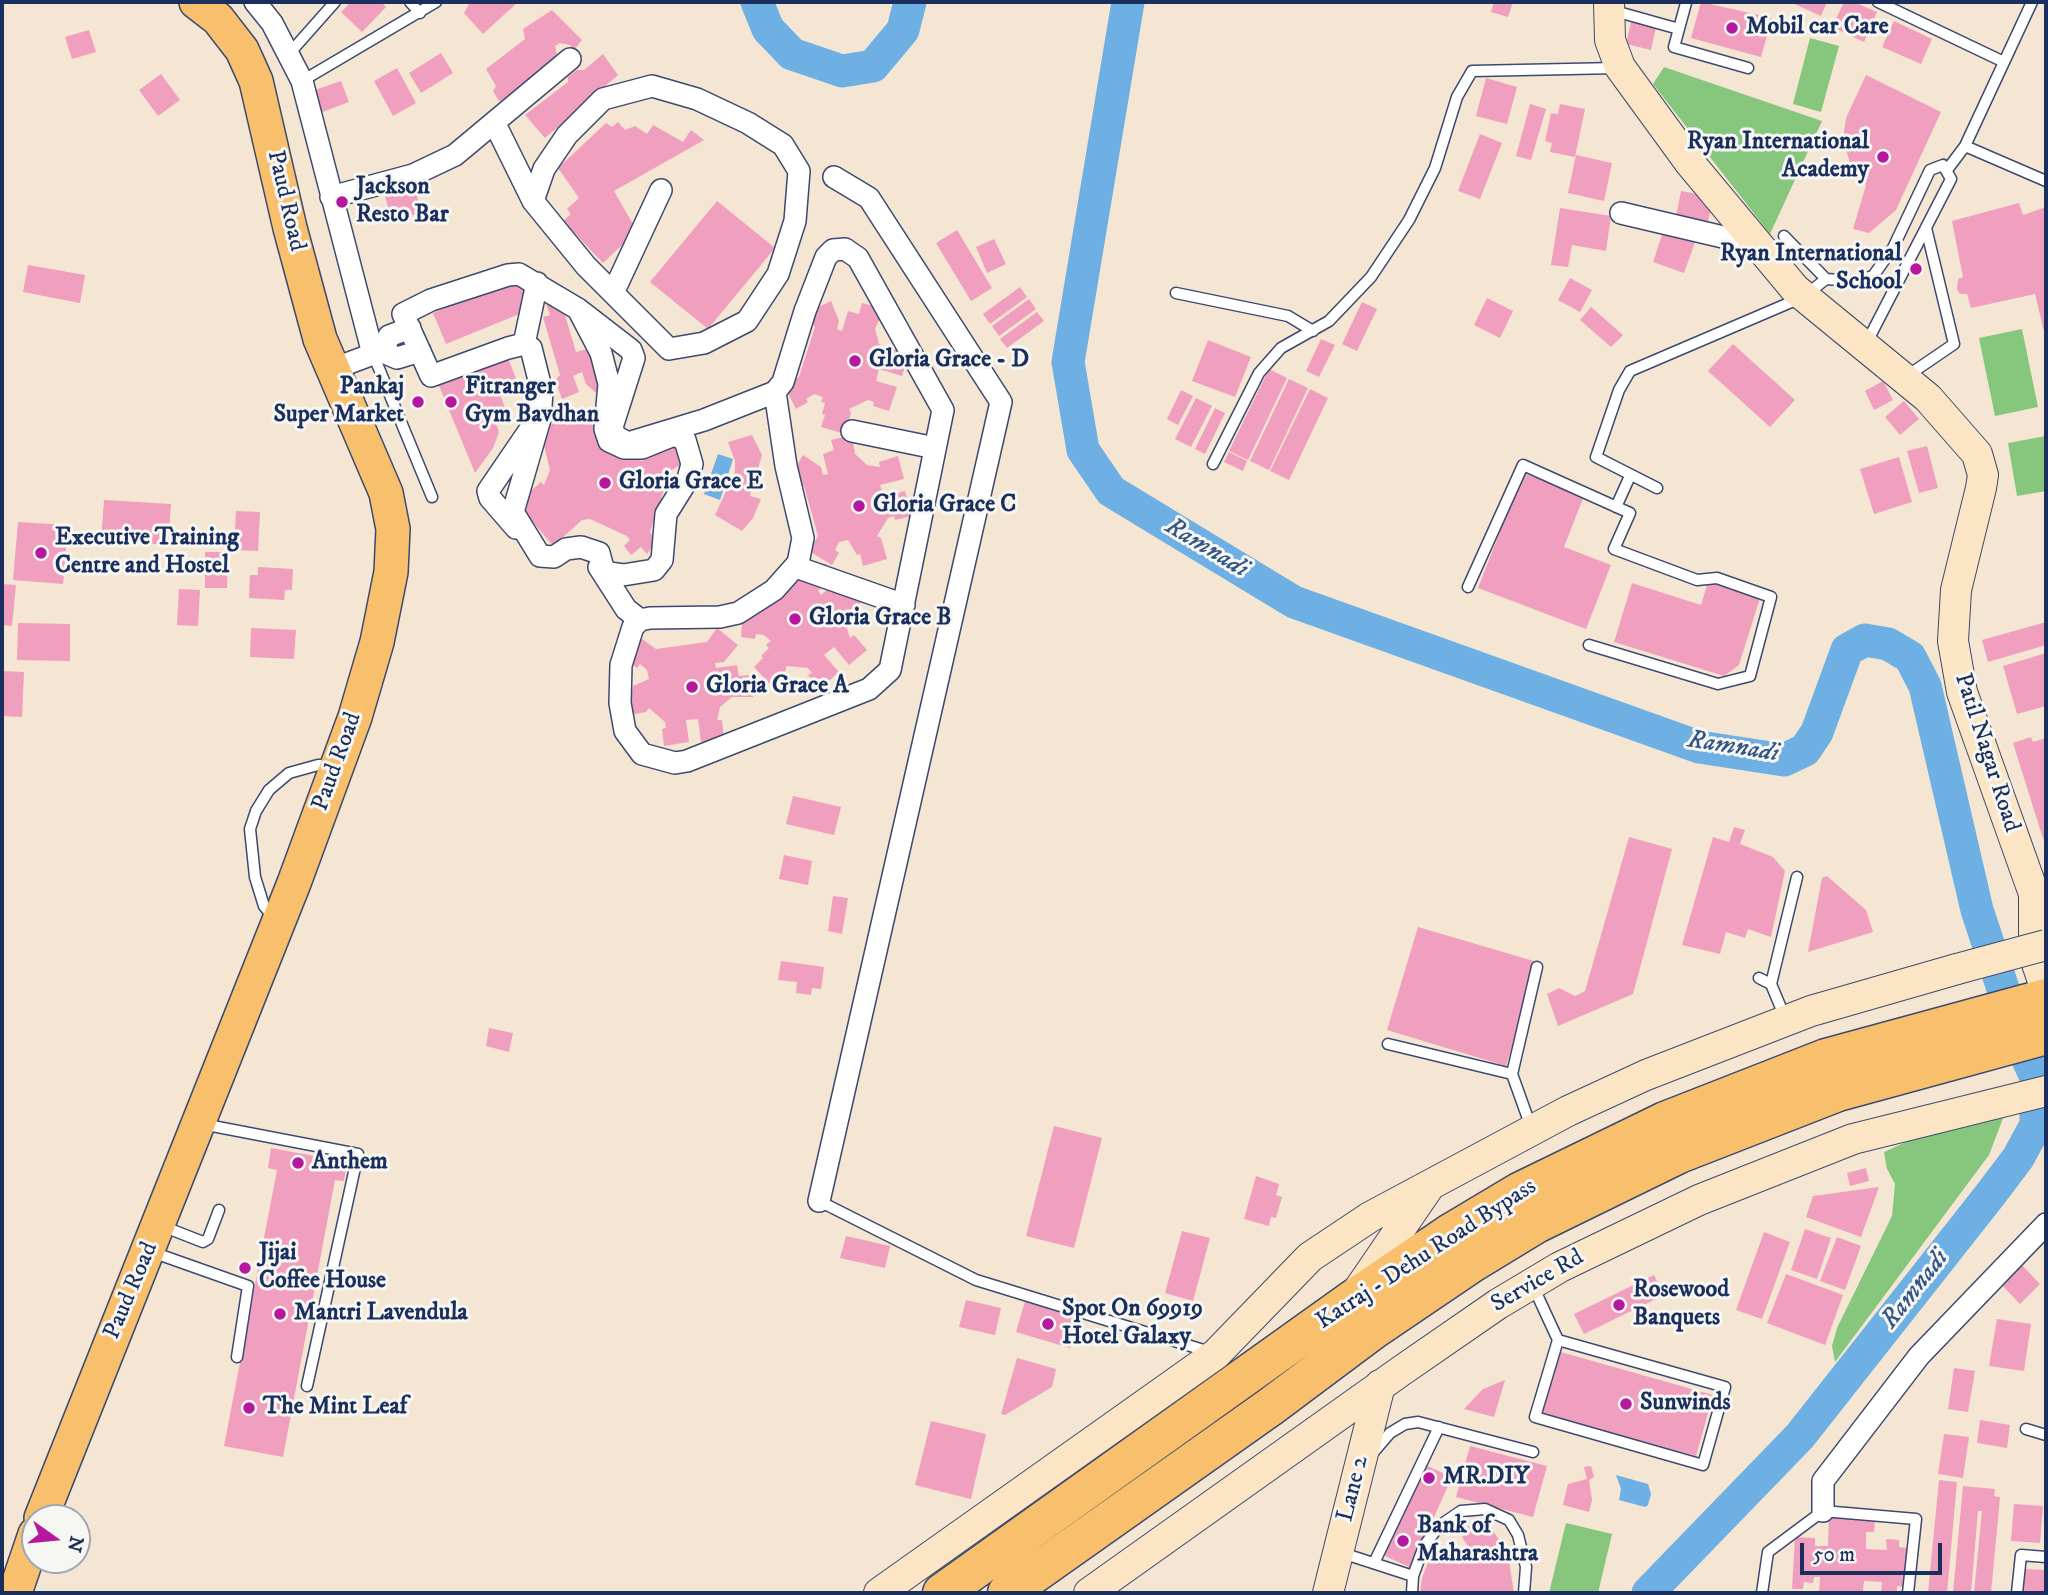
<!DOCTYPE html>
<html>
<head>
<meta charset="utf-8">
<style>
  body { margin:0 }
  #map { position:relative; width:2048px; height:1595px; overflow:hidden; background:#f4e6d2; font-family:"IM FELL DW Pica",serif }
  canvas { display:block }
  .frame { position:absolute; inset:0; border:4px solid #1b2f5e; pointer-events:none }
  .north { position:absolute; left:21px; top:1504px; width:70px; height:70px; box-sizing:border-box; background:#f6f6f2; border:2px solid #9ea6b7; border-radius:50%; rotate:105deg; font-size:19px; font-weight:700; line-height:28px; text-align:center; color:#1b2f5e }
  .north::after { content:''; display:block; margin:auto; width:24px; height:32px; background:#b5179e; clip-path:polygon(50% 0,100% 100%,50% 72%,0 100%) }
  .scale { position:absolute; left:1800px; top:1543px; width:142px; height:32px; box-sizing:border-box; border:4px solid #1b2f5e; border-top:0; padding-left:9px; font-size:21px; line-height:24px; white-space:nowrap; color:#1b2f5e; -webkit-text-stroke:5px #f6f6f2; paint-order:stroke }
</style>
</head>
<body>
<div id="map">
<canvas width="2048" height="1595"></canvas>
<div class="frame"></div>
<div class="north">N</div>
<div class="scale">50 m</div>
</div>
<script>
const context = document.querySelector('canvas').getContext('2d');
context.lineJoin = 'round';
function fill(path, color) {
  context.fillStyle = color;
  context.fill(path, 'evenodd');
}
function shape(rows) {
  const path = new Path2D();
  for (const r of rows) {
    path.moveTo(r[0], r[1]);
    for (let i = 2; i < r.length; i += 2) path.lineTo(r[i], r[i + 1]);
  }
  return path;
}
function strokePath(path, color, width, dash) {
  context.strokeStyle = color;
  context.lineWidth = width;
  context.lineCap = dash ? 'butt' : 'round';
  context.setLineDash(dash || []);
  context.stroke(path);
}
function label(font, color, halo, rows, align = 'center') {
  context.font = font + ' "IM FELL DW Pica",serif';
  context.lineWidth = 6;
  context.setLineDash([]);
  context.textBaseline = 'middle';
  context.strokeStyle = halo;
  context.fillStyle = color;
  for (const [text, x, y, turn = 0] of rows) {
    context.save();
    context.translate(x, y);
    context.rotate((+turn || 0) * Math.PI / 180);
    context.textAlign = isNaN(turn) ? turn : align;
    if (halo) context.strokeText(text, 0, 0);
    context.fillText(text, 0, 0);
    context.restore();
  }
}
const green = shape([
  [1810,38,1839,46,1821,112,1793,104],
  [1664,67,1822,121,1770,234,1653,84],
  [2022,329,2038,407,1995,416,1979,338],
  [2046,436,2046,491,2017,496,2008,443],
  [2005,1113,1989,1155,1835,1362,1832,1346,1837,1328,1892,1216,1895,1184,1887,1169,1884,1152,1906,1142],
  [1566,1523,1612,1534,1598,1593,1549,1593]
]);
const water = shape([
  [718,454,733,459,720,500,704,494],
  [1616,1475,1648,1484,1651,1494,1648,1505,1645,1507,1619,1500,1621,1489]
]);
const river = shape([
  [757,2,768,29,792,54,842,71,873,66,903,30,910,2],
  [1128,2,1068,362,1083,450,1111,491,1294,602,1699,747,1784,760,1805,750,1817,732,1847,650,1865,640,1888,644,1910,657,1925,686,1977,910,2023,1049,2036,1077,2036,1125,2018,1158,1990,1195,1800,1436,1648,1593]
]);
const building = shape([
  [351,2,381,2,386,7,362,32,341,12],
  [470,2,518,2,483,34,464,13],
  [1494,2,1513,2,1508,17,1491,12],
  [1701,2,1772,18,1761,57,1691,38],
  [1790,2,1827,2,1821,16],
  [1844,2,1854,2,1877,12,1864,42,1832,27],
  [552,10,582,40,574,50,570,45,560,43,555,46,557,55,551,60,558,68,511,98,499,101,493,91,496,86,486,69,525,39,523,29],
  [1894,21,1932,39,1921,64,1882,47],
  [1631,22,1656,27,1651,50,1626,44],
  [89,30,96,52,72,59,65,37],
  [441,53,453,73,421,93,409,73],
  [603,54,618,75,545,138,525,115,568,82,568,77,577,70,584,70],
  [397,68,416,103,393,116,374,81],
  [161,74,180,100,158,116,139,90],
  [1866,75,1941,112,1896,210,1869,233,1853,229,1866,185,1853,173,1843,140,1846,118],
  [1486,78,1517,87,1507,124,1476,116],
  [341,81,349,102,320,113,312,91],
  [1530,104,1546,109,1531,160,1516,156],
  [1560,104,1585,109,1575,157,1550,152,1552,143,1545,141,1551,113,1558,114],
  [618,122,625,130,635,126,647,134,653,125,683,142,691,130,704,140,614,191,637,231,603,263,563,221,571,214,567,209,579,198,558,168,606,123,612,127],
  [1480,134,1502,143,1480,199,1458,191],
  [1576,155,1612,163,1604,201,1568,193],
  [415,188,421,213,391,221,385,195],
  [1681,191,1713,197,1707,227,1675,221],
  [717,201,775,248,708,329,650,282],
  [2019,203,2023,215,2046,207,2046,340,2035,294,1971,308,1967,294,1960,294,1957,289,1958,279,1963,277,1952,221],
  [1560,208,1611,216,1606,251,1572,245,1568,267,1551,265],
  [957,230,992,288,971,301,936,243],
  [1663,232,1695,242,1684,273,1653,262],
  [994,239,1006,264,987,273,976,247],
  [28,265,85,275,80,303,23,292],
  [521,277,530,299,529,310,446,344,433,313],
  [1570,278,1592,290,1580,312,1558,300],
  [1020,287,1027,297,990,324,983,314],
  [1487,298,1513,311,1500,338,1474,325],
  [1029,299,1036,309,999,336,992,326],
  [831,301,839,321,837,329,842,331,848,311,859,314,862,303,884,309,875,329,879,344,889,353,891,348,909,354,902,376,879,369,876,381,897,387,889,411,873,406,874,402,868,400,849,409,851,413,845,434,821,427,825,415,822,414,825,403,821,402,823,397,814,394,806,399,808,402,796,409,784,385,799,377,815,327,806,313],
  [550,302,552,308,562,305,576,352,594,347,604,382,596,393,586,384,582,372,573,376,579,392,562,399,555,380,560,375,543,317,550,315,546,303],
  [1362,302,1377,309,1357,351,1342,344],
  [1591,307,1623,335,1611,347,1580,320],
  [1037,312,1044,321,1007,348,1000,339],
  [1321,339,1335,345,1319,377,1306,371],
  [1208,340,1251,357,1235,397,1192,381],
  [1733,344,1795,400,1770,427,1708,371],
  [506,353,519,386,500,394,505,408,492,413,499,432,493,448,475,473,437,381],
  [1269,369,1287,378,1248,460,1229,451],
  [1289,379,1308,388,1269,470,1250,461],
  [1883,381,1893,400,1874,410,1865,391],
  [1310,389,1328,398,1289,480,1270,471],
  [1181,390,1193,396,1178,425,1167,419],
  [1196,398,1212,406,1191,447,1175,439],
  [1904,401,1919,419,1900,435,1885,417],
  [1215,408,1225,413,1205,454,1195,449],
  [587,412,598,417,640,455,639,460,643,461,645,455,651,457,658,453,656,449,674,438,687,461,670,471,650,532,656,541,647,554,641,547,631,555,624,546,630,540,627,536,590,519,582,520,553,546,517,503,541,482,544,485,550,470,542,437,546,426],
  [752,435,762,455,750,496,761,499,753,518,742,531,715,515,735,472,735,461,728,442],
  [852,435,855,454,867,465,880,467,879,462,898,456,904,479,880,485,884,497,905,491,912,516,895,520,894,516,888,518,877,536,881,538,887,559,863,566,860,554,857,555,848,540,839,542,835,550,839,553,832,565,809,551,818,536,804,486,789,479,803,455,821,467,823,475,828,474,823,454,834,450,831,440],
  [1927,446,1938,488,1919,493,1907,451],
  [1229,452,1247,461,1243,471,1224,462],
  [1899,457,1912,502,1874,514,1860,469],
  [1523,473,1584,496,1564,547,1611,565,1586,629,1478,588],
  [104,500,171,504,168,545,101,540],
  [236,511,260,512,258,551,234,550],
  [18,522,68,525,63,584,13,580],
  [205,552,228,552,227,588,205,588],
  [800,561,827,564,824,585,818,591,821,595,837,581,868,598,850,610,846,625,850,638,854,635,867,650,849,665,834,647,824,655,839,672,820,689,808,675,812,673,808,668,786,666,786,670,771,685,754,667,763,658,761,656,769,648,766,645,771,641,764,635,756,634,755,639,741,637,743,611,760,612,799,578],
  [258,567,293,569,292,590,285,590,284,600,249,598,250,575,258,575],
  [1708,582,1760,598,1739,665,1724,676,1614,642,1632,583,1701,605],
  [2,584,16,585,12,626,2,625],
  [179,589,200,590,198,626,177,625],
  [2046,622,2046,645,1988,662,1982,640],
  [18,623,70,624,70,661,17,660],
  [251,628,296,630,294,659,250,657],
  [717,628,738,645,724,662,715,663,716,668,737,665,739,676,750,675,753,697,732,697,720,707,717,720,722,720,724,739,701,742,698,719,686,720,689,742,664,746,662,729,666,728,665,722,649,708,646,712,625,716,621,691,633,689,633,686,649,679,647,670,640,664,637,668,626,660,642,639,656,649,707,642],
  [2046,653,2046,706,2017,714,2003,666],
  [2,671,24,672,22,717,2,716],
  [2031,737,2033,742,2046,738,2046,848,2013,743],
  [793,796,841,807,834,835,786,824],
  [1734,827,1745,830,1740,844,1773,857,1785,871,1771,937,1748,929,1745,938,1726,932,1720,954,1682,945,1713,837,1729,842],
  [1629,837,1672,849,1633,994,1558,1026,1547,994,1559,988,1575,996,1585,991],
  [784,855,812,861,808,885,779,879],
  [1827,876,1866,910,1873,932,1808,952,1822,878],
  [833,896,848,898,842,934,828,931],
  [1418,927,1537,962,1506,1066,1387,1030],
  [781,961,824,967,821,989,812,988,811,995,796,993,797,982,778,980],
  [489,1028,513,1033,509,1052,486,1046],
  [1054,1126,1102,1138,1074,1248,1026,1236],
  [271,1148,347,1162,344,1181,335,1180,283,1457,224,1446,277,1170,268,1168],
  [1866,1168,1869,1181,1850,1186,1847,1173],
  [1256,1176,1279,1184,1276,1195,1282,1197,1276,1218,1271,1217,1269,1226,1244,1219],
  [1879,1187,1861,1237,1806,1217,1813,1196],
  [1805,1229,1831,1238,1817,1279,1791,1270],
  [1182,1231,1210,1238,1193,1301,1165,1293],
  [1764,1232,1790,1242,1762,1319,1736,1310],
  [846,1236,890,1246,885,1268,840,1258],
  [1837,1237,1861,1246,1845,1290,1820,1281],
  [2017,1260,2040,1284,2020,1304,1997,1280],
  [1786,1274,1843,1295,1825,1345,1767,1323],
  [1654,1275,1664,1295,1584,1334,1574,1314],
  [966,1300,1001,1308,995,1335,959,1327],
  [1025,1301,1079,1316,1070,1348,1016,1332],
  [1997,1319,2031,1324,2024,1371,1989,1366],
  [1557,1351,1713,1395,1696,1456,1540,1413],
  [1017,1358,1056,1369,1052,1387,1005,1415,1001,1414],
  [1954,1368,1975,1371,1968,1412,1948,1409],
  [1505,1380,1494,1417,1464,1409,1483,1389],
  [1980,1420,2010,1425,2007,1448,1977,1443],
  [931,1421,986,1434,971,1499,915,1485],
  [1944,1434,1969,1437,1963,1478,1938,1474],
  [1470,1446,1547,1466,1533,1517,1456,1497],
  [1423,1464,1452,1477,1411,1568,1383,1555],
  [1591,1466,1594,1477,1589,1480,1592,1500,1589,1512,1563,1505,1568,1484,1587,1479,1584,1467],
  [1939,1480,1957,1482,1947,1593,1928,1593],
  [1963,1486,1995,1489,1994,1496,2000,1497,1991,1593,1974,1592,1982,1511,1978,1511,1971,1593,1953,1593],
  [2014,1504,2043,1506,2040,1543,2011,1541],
  [1829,1515,1881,1518,1881,1522,1875,1522,1874,1532,1866,1532,1866,1549,1887,1550,1886,1539,1899,1540,1899,1547,1908,1548,1906,1587,1897,1586,1897,1593,1881,1593,1882,1582,1864,1581,1863,1591,1869,1593,1819,1593,1820,1577,1814,1577,1813,1583,1804,1582,1803,1589,1792,1589,1795,1537,1815,1538,1815,1546,1828,1546],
  [1485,1518,1508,1554,1514,1593,1420,1593,1422,1578,1432,1552,1448,1560,1455,1559,1459,1565,1469,1548,1462,1537,1466,1534,1465,1528],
  [2023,1569,2046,1570,2046,1593,2022,1593]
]);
const lane = shape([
  [410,2,420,13],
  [1878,2,2004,62],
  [1686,3,1674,47,1748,68],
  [1611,10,1679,29],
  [288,55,335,2],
  [302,81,436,2],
  [1965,146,2046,181],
  [1947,170,1965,146,2032,2],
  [1784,236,1826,279],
  [1176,293,1288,316,1313,331],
  [373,354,432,497],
  [1910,374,1954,344,1926,228],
  [1213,464,1259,373,1281,348,1329,321,1371,277,1409,220,1435,168,1457,97,1472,71,1617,68],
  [1657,488,1596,457,1619,390,1630,371,1803,297,1826,279,1853,281,1873,276,1893,248,1930,170,1943,165,1951,179,1866,344],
  [1616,507,1630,476],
  [1468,587,1523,465,1630,513,1614,549,1697,580,1717,578,1771,597,1750,676,1718,684,1589,645],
  [274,918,264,906,255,877,250,829,256,811,269,790,289,773,318,765,332,765],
  [1759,978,1771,984,1786,1020],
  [1771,984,1797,877],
  [1388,1044,1512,1074],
  [202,1124,358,1154,307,1386],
  [1531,1127,1512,1074,1537,967],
  [819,1201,976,1280,1210,1352],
  [162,1226,203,1242,208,1239,219,1210],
  [152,1252,248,1286,237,1357],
  [1533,1286,1558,1340,1535,1417,1703,1465,1725,1387,1558,1340],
  [2026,1429,2046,1435],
  [1371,1455,1390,1433,1405,1424,1418,1422,1533,1452],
  [1339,1552,1413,1576],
  [1374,1563,1439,1427],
  [1412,1593,1413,1576,1424,1546,1439,1526,1461,1511,1485,1509,1509,1520,1518,1535,1526,1567,1524,1593],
  [1762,1593,1768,1552,1823,1511,1916,1519,1908,1593],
  [2017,1593,2021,1555,2046,1557]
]);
const street = shape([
  [255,2,272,23,302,81,373,354],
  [495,124,533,201,586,266,669,349,704,343,747,321,778,274,795,221,799,171,783,145,748,123,697,99,652,86,603,99,567,135,544,169,533,201],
  [331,197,413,175,455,155,570,59],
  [1621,213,1757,245],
  [613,293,661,190],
  [578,309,601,353,609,384,605,429,609,441,624,448,642,448,674,435,685,440,692,464,688,479,666,514,662,560,654,570,623,575,609,573,603,568,599,553,581,547,566,549,554,557,540,556,513,512,540,419,542,392,531,348,524,344,508,348,431,376,403,314,431,300,508,275,519,274,578,309,631,350,634,358,612,427,615,436,628,443,704,420,775,392,783,382,805,311,826,257,833,250,845,249,858,258,943,410,890,670,869,689,687,761,675,763,642,754,625,731,620,703,621,665,633,627,640,620,650,618,720,617,738,613,774,590,798,563,803,538,786,466,775,392],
  [524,344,537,283],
  [383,352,389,336,410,328],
  [333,369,373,354,383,352,397,358,420,351],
  [852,431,935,448],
  [516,528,490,498,488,491,531,428],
  [599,567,626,609,640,620],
  [796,567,904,605],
  [819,1201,1001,402,869,198,834,177],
  [1823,1511,1823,1481,1919,1356,2046,1224]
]);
const secondary = shape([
  [1609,2,1610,40,1620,67,1690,163,1795,289,1928,398,1977,454,1983,475,1981,488,1956,590,1953,641,1962,692,2034,894,2046,908],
  [2034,894,2034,955,2046,990],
  [1359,1289,1428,1188],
  [879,1593,1216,1354,1310,1257,1370,1217,1568,1111,1646,1075,1811,1011,1957,969],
  [1089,1593,1401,1371,1498,1304,1560,1267,1699,1200,1853,1139,2046,1091],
  [1328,1593,1380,1385]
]);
const primary = shape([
  [41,1518,294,883,355,717,377,642,391,572,393,529,386,493,320,339,290,228,256,81,242,50,218,19,196,2],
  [15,1593,35,1534]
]);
const highway = shape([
  [942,1593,1352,1300,1452,1232,1519,1192,1665,1121,1826,1058,2046,998],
  [1007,1593,1270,1407,1373,1330,1472,1263,1536,1224,1679,1154,1838,1092,2046,1035]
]);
const secondaryBridge = shape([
  [1957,969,2046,945]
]);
const markers = [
  [1732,28,7,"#b5179e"],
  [1883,157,7,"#b5179e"],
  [342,202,7,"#b5179e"],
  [1916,269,7,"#b5179e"],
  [855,361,7,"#b5179e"],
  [418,402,7,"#b5179e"],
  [451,402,7,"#b5179e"],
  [605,483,7,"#b5179e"],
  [859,506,7,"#b5179e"],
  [41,553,7,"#b5179e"],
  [795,619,7,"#b5179e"],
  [692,687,7,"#b5179e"],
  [298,1163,7,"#b5179e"],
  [245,1268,7,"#b5179e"],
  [1619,1305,7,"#b5179e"],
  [280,1314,7,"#b5179e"],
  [1048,1324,7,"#b5179e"],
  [1626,1404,7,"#b5179e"],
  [249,1408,7,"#b5179e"],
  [1429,1478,7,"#b5179e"],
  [1403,1541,7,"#b5179e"]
];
const poiNames = [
  ["Mobil car Care",1746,28],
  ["Ryan International",1869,143,"right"],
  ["Academy",1869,171,"right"],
  ["Jackson",356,188],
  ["Resto Bar",356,216],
  ["Ryan International",1902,255,"right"],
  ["School",1902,283,"right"],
  ["Gloria Grace - D",869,361],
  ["Pankaj",404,388,"right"],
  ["Super Market",404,416,"right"],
  ["Fitranger",465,388],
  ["Gym Bavdhan",465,416],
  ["Gloria Grace E",619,483],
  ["Gloria Grace C",873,506],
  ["Executive Training",55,539],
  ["Centre and Hostel",55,567],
  ["Gloria Grace B",809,619],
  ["Gloria Grace A",706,687],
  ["Anthem",312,1163],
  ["Jijai",259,1254],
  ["Coffee House",259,1282],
  ["Rosewood",1633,1291],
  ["Banquets",1633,1319],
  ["Spot On 69919",1062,1310],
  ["Hotel Galaxy",1062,1338],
  ["Mantri Lavendula",294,1314],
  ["Sunwinds",1640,1404],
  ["The Mint Leaf",263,1408],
  ["MR.DIY",1443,1478],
  ["Bank of",1417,1527],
  ["Maharashtra",1417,1555]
];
const streetNames = [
  ["Paud Road",285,201,77],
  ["Patil Nagar Road",1986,753,72],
  ["Paud Road",338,762,-70],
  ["Katraj - Dehu Road Bypass",1427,1255,-33],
  ["Service Rd",1538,1282,-30],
  ["Paud Road",132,1291,-67],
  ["Lane 2",1354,1489,-76]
];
const waterNames = [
  ["Ramnadi",1206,549,31],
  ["Ramnadi",1733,748,9],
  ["Ramnadi",1916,1290,-52]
];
fill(green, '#86c67d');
fill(water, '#6eb0e3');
strokePath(river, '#6eb0e3', 33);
fill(building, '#f09fbe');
strokePath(lane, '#3c4a6f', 13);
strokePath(street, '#3c4a6f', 24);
strokePath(secondary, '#3c4a6f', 32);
strokePath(primary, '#3c4a6f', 36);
strokePath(highway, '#3c4a6f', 41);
strokePath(lane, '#fff', 10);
strokePath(street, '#fff', 21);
strokePath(secondary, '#fce5c4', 30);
strokePath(primary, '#f8bf6c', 33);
strokePath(highway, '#f8bf6c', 38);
strokePath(secondaryBridge, '#3c4a6f', 32, []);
strokePath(secondaryBridge, '#fce5c4', 30);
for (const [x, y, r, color] of markers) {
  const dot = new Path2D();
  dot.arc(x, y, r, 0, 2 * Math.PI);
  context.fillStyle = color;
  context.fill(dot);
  strokePath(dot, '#f6f6f2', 2.5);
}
label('bold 24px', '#1b2f5e', '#f6f6f2', poiNames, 'left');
label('24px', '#1b2f5e', '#f6f6f2', streetNames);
label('italic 26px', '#345686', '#f6f6f2', waterNames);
</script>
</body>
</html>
